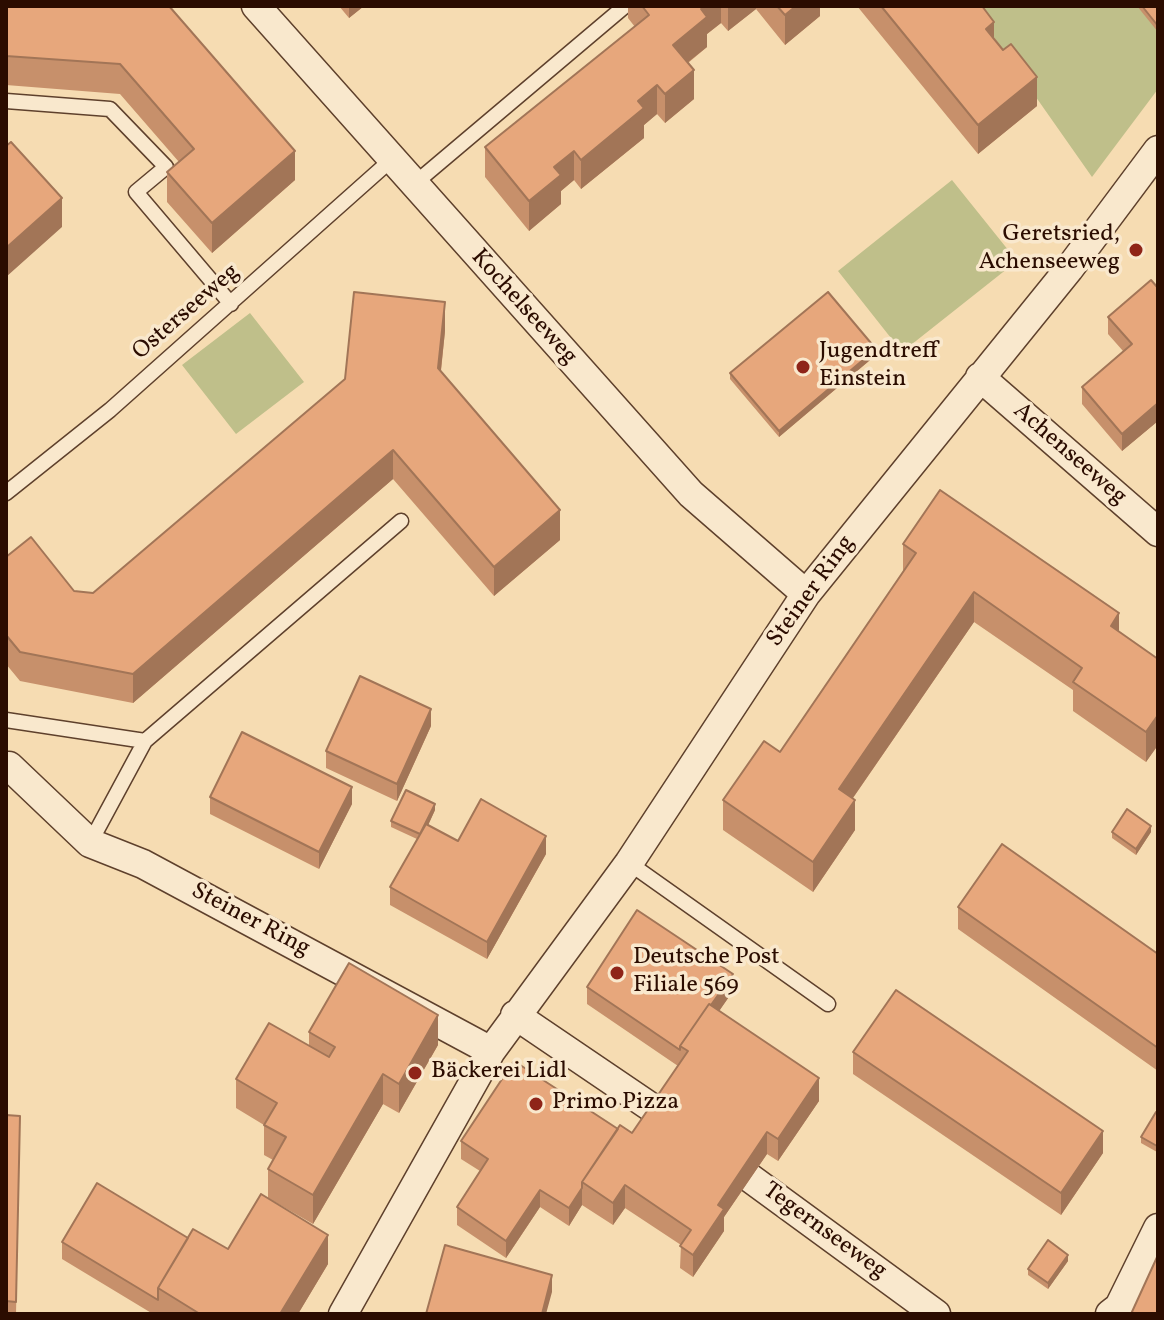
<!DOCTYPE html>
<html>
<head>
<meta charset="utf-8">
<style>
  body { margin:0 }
  #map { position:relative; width:1164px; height:1320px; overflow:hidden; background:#f6dcb2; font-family:Vollkorn,serif }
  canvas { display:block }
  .frame { position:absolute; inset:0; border:8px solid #2b0c00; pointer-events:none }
</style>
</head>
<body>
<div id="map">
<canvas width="1164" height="1320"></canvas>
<div class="frame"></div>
</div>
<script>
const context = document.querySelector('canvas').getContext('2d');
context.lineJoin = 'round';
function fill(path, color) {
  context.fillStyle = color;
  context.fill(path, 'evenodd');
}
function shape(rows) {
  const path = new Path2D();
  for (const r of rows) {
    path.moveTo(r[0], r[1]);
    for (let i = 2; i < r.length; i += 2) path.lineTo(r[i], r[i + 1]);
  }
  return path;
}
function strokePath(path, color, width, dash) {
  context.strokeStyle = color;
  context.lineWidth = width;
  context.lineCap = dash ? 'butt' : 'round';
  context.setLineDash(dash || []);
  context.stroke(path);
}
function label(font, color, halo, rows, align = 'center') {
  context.font = font + ' Vollkorn,serif';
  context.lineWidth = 7;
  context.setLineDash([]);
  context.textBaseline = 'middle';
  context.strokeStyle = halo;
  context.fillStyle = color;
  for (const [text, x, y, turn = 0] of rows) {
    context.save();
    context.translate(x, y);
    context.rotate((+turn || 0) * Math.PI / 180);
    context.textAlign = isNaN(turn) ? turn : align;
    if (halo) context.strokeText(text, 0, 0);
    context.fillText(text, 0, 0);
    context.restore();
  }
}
const green = shape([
  [972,6,1158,6,1158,89,1092,177],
  [952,180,1017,261,902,352,838,271],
  [250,313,304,382,236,434,182,365]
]);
const lane = shape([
  [6,101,110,109,166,167,136,192,231,304],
  [413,185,625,6],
  [6,493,110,410,391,160],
  [6,720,145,741],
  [90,843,145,741,401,521],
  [629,863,828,1004]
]);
const street = shape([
  [256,6,691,494,806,594],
  [980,377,1158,532],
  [6,769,9,766,90,843,143,864,491,1051],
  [515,1015,661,1114],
  [750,1178,936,1314],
  [343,1314,491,1051,629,863,806,594,1069,269,1158,150],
  [1110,1314,1119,1307,1158,1228]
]);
const wall = shape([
  [6,6,169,6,295,180,212,253,167,202,167,172,179,162,120,94,6,85],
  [339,6,364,6,349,18],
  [628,6,820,6,820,16,785,45,756,9,728,31,721,23,707,34,707,47,688,63,694,99,665,123,657,114,644,125,644,138,581,189,574,180,561,191,561,204,529,231,485,177,485,147,635,27,628,18],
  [857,6,982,6,994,39,1037,106,978,154],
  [1137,6,1158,6,1158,32],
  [1158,288,1158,421,1122,451,1082,404,1082,387,1123,351,1108,334,1108,317],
  [445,331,441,371,560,540,494,596,393,479,133,703,20,681,6,664,6,557,74,591,93,593],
  [876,355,779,437,730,379,730,373],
  [903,544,1119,632,1158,659,1158,745,1146,762,1073,711,1073,690,974,622,853,798,855,830,813,892,723,830,723,800,780,752,903,572],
  [431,726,397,801,326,768,326,751],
  [210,797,352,804,319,869,210,814],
  [435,810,428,825,458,841,546,854,487,959,390,905,390,887,417,839,391,827,391,821],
  [1112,832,1151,832,1136,855,1112,838],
  [958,907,1158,954,1158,1071,958,929],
  [587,987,733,991,719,1011,819,1101,778,1161,767,1154,724,1217,724,1231,693,1277,680,1268,681,1245,625,1208,613,1225,582,1205,569,1226,540,1207,506,1258,457,1225,457,1207,480,1171,461,1159,461,1141,618,1129,632,1133,678,1066,587,1004],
  [309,1032,438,1045,399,1113,383,1104,313,1224,268,1198,268,1169,273,1160,264,1155,264,1125,236,1108,236,1079,309,1046],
  [853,1052,1103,1153,1061,1215,853,1074],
  [1158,1113,1157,1152,1141,1143,1141,1137],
  [6,1115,20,1116,16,1314,6,1314],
  [188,1238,228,1249,328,1264,298,1314,153,1314,62,1259,62,1242],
  [1068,1261,1048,1289,1028,1275,1028,1269]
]);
const shadedWall = shape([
  [349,6,364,6,349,18],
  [706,6,721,6,721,23,707,34,707,47,673,74,673,45,701,9],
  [728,6,756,6,756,9,728,31],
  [796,6,820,6,820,16,785,45,785,15],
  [994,22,994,51,986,29],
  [694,70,694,99,665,123,665,94],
  [1037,77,1037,106,978,154,978,125],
  [657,85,657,114,644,125,644,138,581,189,581,160,638,101],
  [295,151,295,180,212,253,212,223],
  [574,151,574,180,561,191,561,204,529,231,529,201,554,167],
  [62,198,62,227,6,277,6,248],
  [445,302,445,331,438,397,438,368],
  [876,349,876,355,779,437,779,431],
  [1158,403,1158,421,1122,451,1122,434],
  [393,450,393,479,133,703,133,674],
  [560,510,560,540,494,596,494,567],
  [974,592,974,622,839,818,839,789],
  [1119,613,1119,643,1111,626],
  [431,709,431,726,397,801,397,784],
  [1158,715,1158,745,1146,762,1146,732],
  [352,787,352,804,319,869,319,852],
  [855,800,855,830,813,892,813,862],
  [435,804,435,810,421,841,421,835],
  [1151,826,1151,832,1136,855,1136,849],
  [546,836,546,854,487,959,487,942],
  [733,974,733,991,688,1056,688,1051,683,1047],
  [438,1015,438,1045,399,1113,399,1084],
  [383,1074,383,1104,313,1224,313,1195],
  [819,1078,819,1101,778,1161,778,1139],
  [1103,1131,1103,1153,1061,1215,1061,1193],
  [767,1132,767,1154,724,1217,724,1231,693,1277,693,1255,718,1205],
  [625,1185,625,1208,613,1225,613,1203],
  [582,1188,582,1205,569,1226,569,1208],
  [540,1190,540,1207,506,1258,506,1241],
  [328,1235,328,1264,298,1314,280,1314],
  [1068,1255,1068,1261,1048,1289,1048,1283],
  [552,1275,552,1292,546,1314,542,1314]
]);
const building = shape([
  [6,6,169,6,295,151,212,223,167,172,194,149,120,64,6,56,6,6],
  [642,6,706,6,701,9,707,17,673,45,694,70,665,94,657,85,638,101,644,108,581,160,574,151,554,167,561,175,529,201,485,147,649,15,642,6],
  [777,6,796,6,785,15,777,6],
  [881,6,982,6,994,22,986,29,1003,50,1011,44,1037,77,978,125,881,6],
  [1142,6,1158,6,1158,26,1142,6],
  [11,142,62,198,6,248,6,146,11,142],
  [1151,280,1158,288,1158,403,1122,434,1082,387,1132,344,1108,317,1151,280],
  [354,292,445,302,438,368,560,510,494,567,393,450,133,674,20,652,6,635,6,557,31,537,74,591,93,593,345,379,354,292],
  [828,292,876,349,779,431,730,373,828,292],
  [940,490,1119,613,1111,626,1158,659,1158,715,1146,732,1073,682,1082,668,974,592,839,789,855,800,813,862,723,800,764,741,780,752,916,553,903,544,940,490],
  [360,676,431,709,397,784,326,751,360,676],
  [242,732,352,787,319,852,210,797,242,732],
  [406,790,435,804,420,834,391,821,406,790],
  [481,799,546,836,487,942,390,887,426,824,458,841,481,799],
  [1127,809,1151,826,1136,849,1112,832,1127,809],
  [1002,844,1158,954,1158,1048,958,907,1002,844],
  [637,910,733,974,711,1005,709,1004,680,1046,680,1050,587,987,637,910],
  [349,963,438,1015,399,1084,383,1074,313,1195,268,1169,286,1137,264,1125,277,1103,236,1079,269,1023,329,1057,335,1047,309,1032,349,963],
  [896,990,1103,1131,1061,1193,853,1052,896,990],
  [709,1004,819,1078,778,1139,767,1132,718,1205,724,1209,693,1255,680,1246,691,1230,625,1185,613,1203,582,1182,620,1125,632,1133,688,1051,680,1046,709,1004],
  [514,1061,618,1129,582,1182,582,1188,569,1208,540,1190,506,1241,457,1207,488,1159,461,1141,514,1061],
  [1156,1112,1158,1113,1157,1146,1141,1137,1156,1112],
  [6,1115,20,1116,16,1302,6,1301,6,1115],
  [97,1183,188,1238,158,1288,158,1300,62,1242,97,1183],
  [261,1194,328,1235,280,1314,200,1314,158,1288,193,1229,228,1249,261,1194],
  [1048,1240,1068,1255,1048,1283,1028,1269,1048,1240],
  [445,1245,552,1275,542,1314,426,1314,445,1245],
  [1158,1255,1158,1314,1131,1314,1158,1255]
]);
const markers = [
  [1136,250,8,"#8f2418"],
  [803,367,8,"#8f2418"],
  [617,973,8,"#8f2418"],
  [415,1073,8,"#8f2418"],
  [536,1104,8,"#8f2418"]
];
const poiNames = [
  ["Geretsried,",1120,236,"right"],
  ["Achenseeweg",1120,264,"right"],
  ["Jugendtreff",819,353],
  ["Einstein",819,381],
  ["Deutsche Post",633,959],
  ["Filiale 569",633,987],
  ["Bäckerei Lidl",431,1073],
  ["Primo Pizza",552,1104]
];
const streetNames = [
  ["Kochelseeweg",523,308,48],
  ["Osterseeweg",187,313,-41],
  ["Achenseeweg",1069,455,41],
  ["Steiner Ring",812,592,-54],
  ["Steiner Ring",250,921,28],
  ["Tegernseeweg",824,1232,36]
];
fill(green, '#bfbf8a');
strokePath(lane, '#5e402c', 17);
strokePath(street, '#5e402c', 31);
strokePath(lane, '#f9e8cd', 14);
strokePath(street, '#f9e8cd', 28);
fill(wall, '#c7906b');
fill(shadedWall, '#a27557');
fill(building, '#e7a77c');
strokePath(building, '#a27557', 2);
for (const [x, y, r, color] of markers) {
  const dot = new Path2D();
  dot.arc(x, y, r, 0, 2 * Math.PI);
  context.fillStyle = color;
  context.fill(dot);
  strokePath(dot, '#f9e8cd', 3);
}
label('24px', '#2b0c00', '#f9e8cd', poiNames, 'left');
label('24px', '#2b0c00', '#f9e8cd', streetNames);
</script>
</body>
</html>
